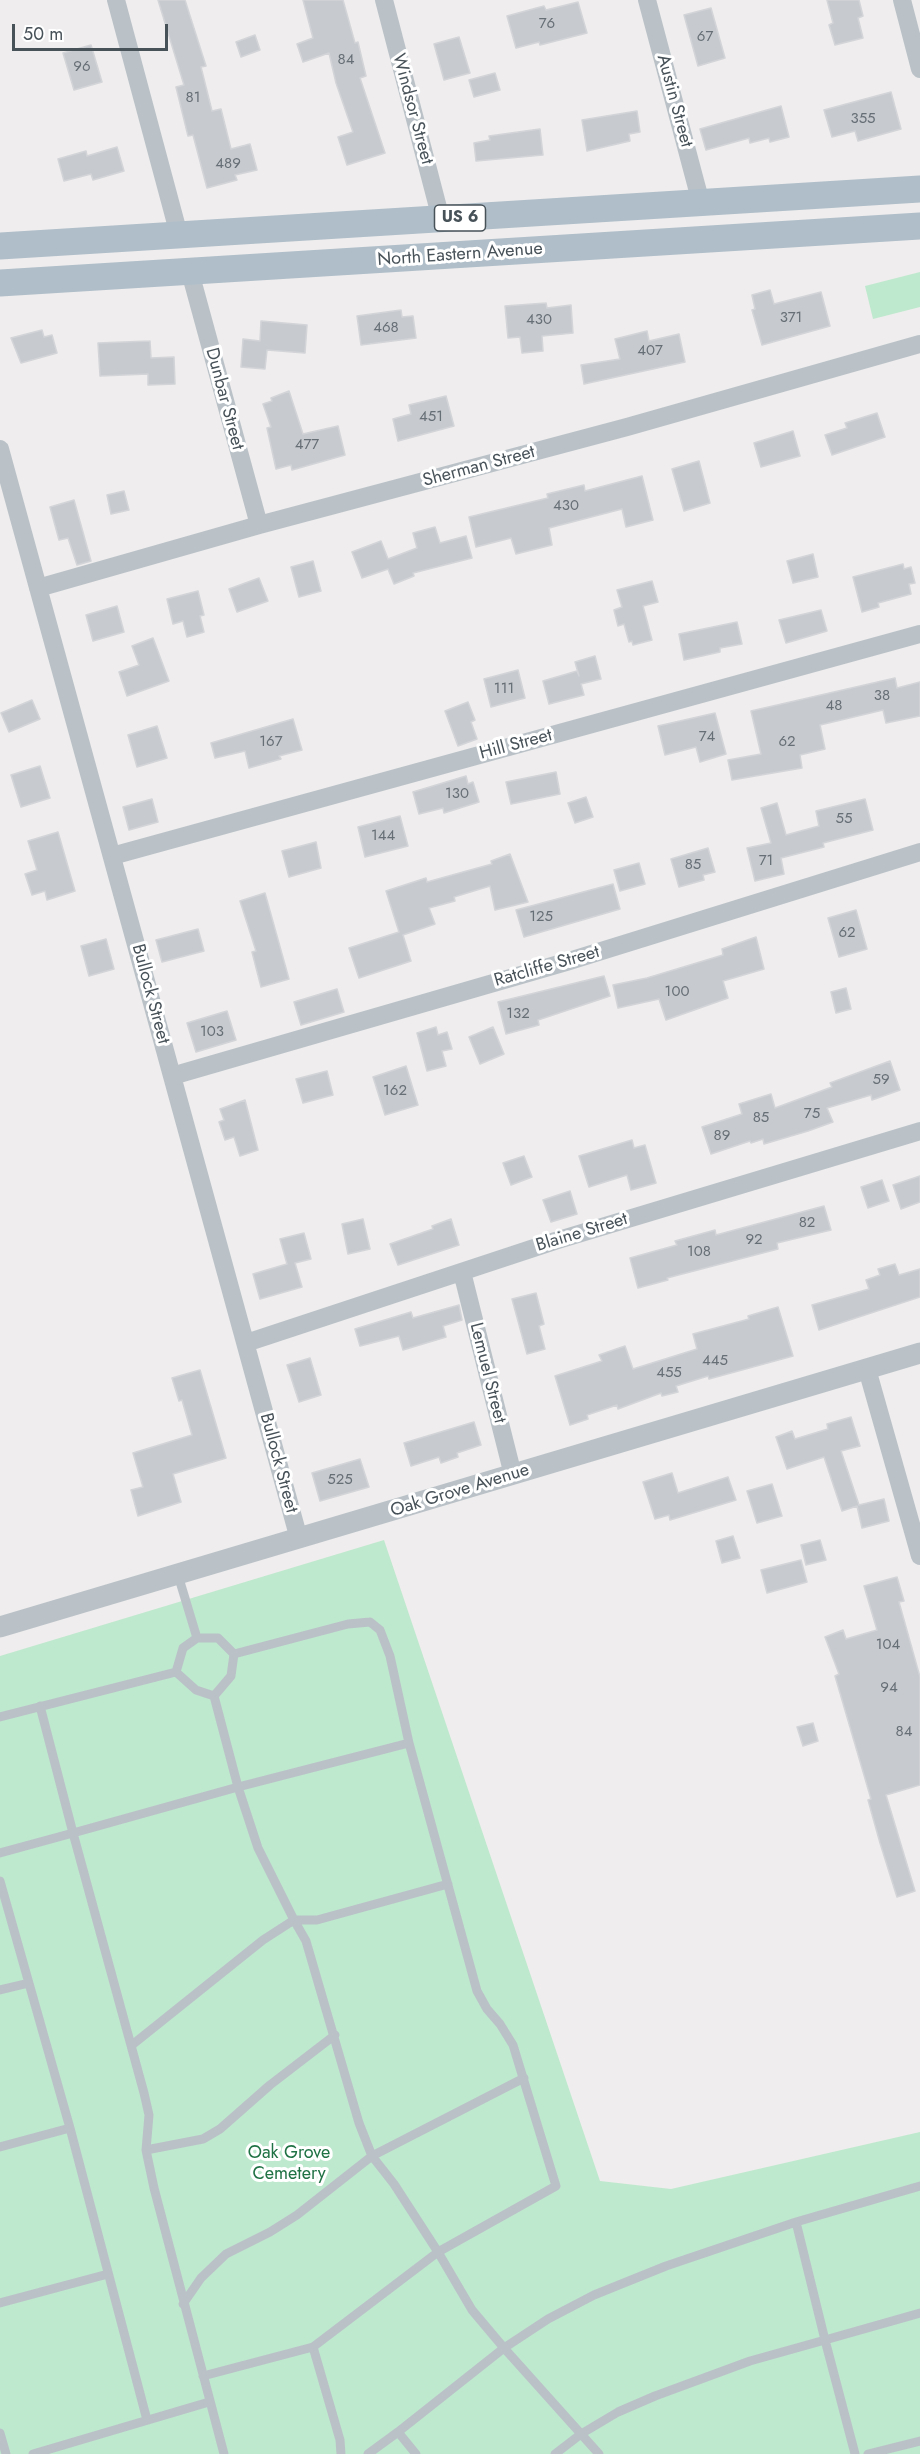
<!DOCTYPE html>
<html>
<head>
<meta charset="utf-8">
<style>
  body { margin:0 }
  #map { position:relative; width:920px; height:2454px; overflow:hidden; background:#efeded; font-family:Jost,sans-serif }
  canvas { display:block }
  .scale { position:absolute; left:12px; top:24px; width:156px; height:27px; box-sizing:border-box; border:3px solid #475158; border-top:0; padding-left:8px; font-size:18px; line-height:21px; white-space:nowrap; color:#475158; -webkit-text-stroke:4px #fff; paint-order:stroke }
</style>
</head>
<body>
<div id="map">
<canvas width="920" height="2454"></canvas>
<div class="scale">50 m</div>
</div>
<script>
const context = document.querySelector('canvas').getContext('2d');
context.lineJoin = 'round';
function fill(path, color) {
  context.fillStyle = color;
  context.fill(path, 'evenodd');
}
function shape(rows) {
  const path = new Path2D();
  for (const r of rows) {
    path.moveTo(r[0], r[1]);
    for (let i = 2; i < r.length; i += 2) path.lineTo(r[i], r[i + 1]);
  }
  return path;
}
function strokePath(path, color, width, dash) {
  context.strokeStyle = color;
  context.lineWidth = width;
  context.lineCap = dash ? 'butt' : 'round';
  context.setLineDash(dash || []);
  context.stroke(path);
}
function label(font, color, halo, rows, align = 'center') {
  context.font = font + ' Jost,sans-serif';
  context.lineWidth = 6;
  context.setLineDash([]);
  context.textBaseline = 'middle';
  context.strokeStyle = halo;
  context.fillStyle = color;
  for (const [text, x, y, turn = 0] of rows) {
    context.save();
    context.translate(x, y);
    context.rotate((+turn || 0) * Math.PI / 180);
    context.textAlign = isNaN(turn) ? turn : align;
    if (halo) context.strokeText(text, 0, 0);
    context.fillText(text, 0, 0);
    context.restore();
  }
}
const green = shape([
  [920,272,920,307,873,319,865,286],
  [384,1540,600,2181,671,2189,920,2132,920,2454,0,2454,0,1656]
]);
const building = shape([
  [158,0,185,0,206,66,201,67,212,111,221,109,231,149,250,144,257,170,235,175,237,180,207,188,193,135,188,136,176,87,184,85,158,0],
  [303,0,343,0,355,43,358,42,366,76,360,78,385,153,347,165,338,137,353,132,336,83,329,53,303,62,297,44,313,38,303,0],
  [827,0,859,0,863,16,858,18,863,38,835,45,829,25,833,23,827,0],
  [578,2,587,33,540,45,539,42,516,48,507,16,544,6,546,10,578,2],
  [711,8,725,58,698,66,684,15,711,8],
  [255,35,260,50,241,57,236,42,255,35],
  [459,37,470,73,444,80,434,44,459,37],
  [91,45,102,82,74,90,63,53,91,45],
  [495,73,500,90,474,97,469,80,495,73],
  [891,92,901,129,858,141,855,131,832,137,824,110,891,92],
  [781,106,789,137,770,142,769,138,750,143,749,138,706,150,700,129,781,106],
  [637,111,640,132,629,134,630,141,587,151,582,120,637,111],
  [540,129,543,155,476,161,474,143,490,140,489,136,540,129],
  [117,147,124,171,93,180,91,174,64,181,58,159,86,151,87,156,117,147],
  [770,290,774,304,821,292,830,326,762,345,752,310,755,309,752,295,770,290],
  [546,303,547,308,571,305,573,333,542,336,543,351,522,353,520,337,508,338,505,306,546,303],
  [401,310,402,317,413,316,416,338,361,345,357,316,401,310],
  [261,321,307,325,305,353,267,350,265,369,241,367,243,339,260,341,261,321],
  [42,330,44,337,52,335,57,353,21,363,11,338,42,330],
  [647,331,649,341,679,334,685,362,584,384,581,365,620,359,615,339,647,331],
  [150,341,151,358,174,357,175,384,148,385,148,374,100,376,98,343,150,341],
  [289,391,303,434,338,426,345,455,292,470,291,465,276,469,267,428,271,427,263,404,272,401,271,398,289,391],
  [446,396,454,426,398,441,393,419,411,414,409,405,446,396],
  [877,413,885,437,832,455,825,435,847,428,845,423,877,413],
  [793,431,800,456,761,467,754,443,793,431],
  [699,461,710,503,684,511,672,469,699,461],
  [642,476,653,520,626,527,622,509,549,528,552,545,516,554,511,538,476,547,469,517,548,498,547,494,584,485,585,491,642,476],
  [124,491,129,510,111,514,107,495,124,491],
  [74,500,91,561,77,565,68,538,59,540,50,507,74,500],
  [435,527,440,543,466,536,472,558,413,573,414,576,394,584,388,569,362,578,352,552,381,541,388,559,417,548,413,533,435,527],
  [813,554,818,577,793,583,787,561,813,554],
  [313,561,321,591,299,597,291,567,313,561],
  [903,564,904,569,911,567,915,583,909,584,911,594,878,603,879,607,862,612,853,577,903,564],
  [259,578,268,601,237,612,229,589,259,578],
  [652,581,658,602,643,606,652,640,633,645,632,641,629,642,624,624,618,626,614,610,622,607,617,590,652,581],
  [198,591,204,615,200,616,204,632,187,637,183,621,173,624,167,599,198,591],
  [117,606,124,632,93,641,86,615,117,606],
  [821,610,827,631,786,643,779,620,821,610],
  [737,622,742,644,720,648,720,652,684,660,679,634,737,622],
  [153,638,169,681,127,696,119,672,139,665,132,646,153,638],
  [595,656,601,679,581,684,584,695,549,704,543,681,577,671,579,676,575,662,595,656],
  [518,670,525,698,491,707,484,679,518,670],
  [895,678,897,688,920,682,920,716,886,723,883,710,820,725,825,749,800,755,802,768,732,780,728,760,761,754,751,711,895,678],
  [32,700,40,719,9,732,1,713,32,700],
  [468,702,475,720,471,722,477,739,458,746,445,711,468,702],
  [715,713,726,754,700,762,696,747,665,755,658,726,715,713],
  [293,719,302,750,279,756,281,759,249,768,245,751,215,758,211,743,293,719],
  [157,726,167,758,137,767,128,735,157,726],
  [40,766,50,798,21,807,11,775,40,766],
  [556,772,560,794,511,804,506,782,556,772],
  [466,776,468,784,473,782,479,802,444,813,443,808,419,814,413,792,466,776],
  [586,797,593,817,575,823,568,803,586,797],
  [152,799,158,822,129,830,123,807,152,799],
  [865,799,873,830,823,843,824,847,781,858,784,874,755,881,747,848,771,843,761,808,777,803,786,835,819,826,816,811,865,799],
  [400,816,408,846,365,857,358,827,400,816],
  [58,832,75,891,47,900,45,891,32,895,25,874,37,870,28,841,58,832],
  [316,842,321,868,289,877,282,851,316,842],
  [708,848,715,872,703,875,704,880,679,887,671,859,708,848],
  [510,854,528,902,495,910,490,886,454,897,455,901,429,908,435,924,403,935,411,961,359,978,349,948,399,932,386,891,426,878,427,882,492,864,491,861,510,854],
  [639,863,645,884,620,891,614,870,639,863],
  [613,884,620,909,524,937,516,910,613,884],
  [265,893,289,979,261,987,252,952,256,951,240,901,265,893],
  [856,910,867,949,839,957,828,918,856,910],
  [198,929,204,951,162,962,156,940,198,929],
  [756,937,764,969,723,981,728,998,666,1020,659,999,618,1008,613,985,647,978,723,955,722,949,756,937],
  [106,939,114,969,89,976,81,946,106,939],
  [604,976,610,996,538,1020,539,1025,506,1034,498,1002,604,976],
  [846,988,851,1009,836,1013,831,992,846,988],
  [337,989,344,1012,301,1025,294,1002,337,989],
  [227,1011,236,1040,196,1052,187,1023,227,1011],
  [436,1027,438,1035,447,1032,452,1049,442,1051,446,1066,427,1071,417,1033,436,1027],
  [493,1027,504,1054,480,1064,469,1037,493,1027],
  [890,1061,900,1090,872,1100,871,1095,827,1108,833,1122,808,1131,764,1144,763,1139,751,1143,750,1141,711,1154,702,1127,742,1114,739,1104,771,1094,775,1108,832,1087,830,1083,890,1061],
  [406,1066,418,1105,385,1115,373,1077,406,1066],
  [327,1071,333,1095,303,1103,296,1079,327,1071],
  [245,1100,258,1150,240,1156,234,1137,225,1140,219,1122,224,1120,220,1109,245,1100],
  [632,1140,634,1148,645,1145,656,1183,631,1190,627,1175,589,1187,579,1156,632,1140],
  [524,1156,532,1177,511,1185,503,1163,524,1156],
  [920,1176,920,1202,901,1209,893,1185,920,1176],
  [882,1180,889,1201,868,1208,861,1187,882,1180],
  [570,1191,577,1214,551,1222,543,1200,570,1191],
  [824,1206,831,1230,777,1243,778,1249,667,1278,668,1280,638,1288,630,1258,677,1245,675,1241,715,1230,716,1235,824,1206],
  [363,1219,370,1249,348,1254,342,1224,363,1219],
  [451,1219,459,1245,398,1265,390,1244,433,1229,432,1226,451,1219],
  [304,1233,311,1259,295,1263,302,1287,260,1299,253,1274,287,1264,280,1239,304,1233],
  [895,1264,899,1275,920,1269,920,1297,819,1330,812,1305,869,1289,866,1280,880,1275,878,1269,895,1264],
  [536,1293,544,1324,539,1326,545,1349,527,1354,512,1299,536,1293],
  [459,1305,462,1320,443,1326,446,1337,403,1350,399,1336,360,1346,355,1329,411,1312,413,1318,459,1305],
  [778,1307,793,1356,709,1379,708,1376,676,1386,678,1392,662,1396,661,1393,618,1409,617,1405,587,1415,588,1419,570,1425,555,1376,602,1361,599,1355,625,1346,633,1369,697,1349,693,1334,749,1319,748,1316,778,1307],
  [310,1358,321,1395,299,1402,287,1365,310,1358],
  [200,1370,226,1458,173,1474,181,1502,138,1516,131,1490,143,1487,133,1453,192,1435,182,1400,179,1401,172,1378,200,1370],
  [851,1417,860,1446,841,1451,859,1505,884,1499,889,1521,862,1528,857,1506,842,1511,824,1457,787,1469,776,1437,792,1431,795,1439,828,1429,827,1424,851,1417],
  [474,1422,481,1445,457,1453,458,1457,441,1463,439,1457,411,1466,404,1443,474,1422],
  [360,1459,369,1487,320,1501,312,1473,360,1459],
  [672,1473,678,1493,728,1477,736,1500,670,1520,669,1515,655,1519,643,1482,672,1473],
  [772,1484,782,1516,757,1523,747,1491,772,1484],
  [733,1536,740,1558,722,1563,716,1541,733,1536],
  [820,1540,826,1560,806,1565,801,1545,820,1540],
  [801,1560,807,1582,767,1593,761,1570,801,1560],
  [897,1577,904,1601,899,1602,920,1677,920,1785,886,1795,915,1891,897,1897,880,1843,868,1800,871,1799,835,1676,839,1674,825,1637,843,1630,846,1639,877,1630,864,1586,897,1577],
  [813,1723,818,1741,803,1746,797,1727,813,1723]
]);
const service = shape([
  [370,1622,380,1630,390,1656,409,1743,238,1787,214,1696,231,1676,234,1654,348,1624,370,1622],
  [197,1638,218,1638,234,1654],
  [176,1672,183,1648,197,1638,178,1575],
  [0,1717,176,1672,196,1690,214,1696],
  [0,1853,73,1833,40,1706],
  [0,1881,70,2128,147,2420],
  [0,1990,29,1983],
  [132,2045,263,1940,294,1920,306,1941,359,2123,372,2156,394,2184,438,2252,556,2186,513,2045,500,2024,487,2009,477,1991,409,1743],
  [0,2147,70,2128],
  [146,2150,203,2139,220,2129,270,2085,335,2035],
  [0,2303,108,2274],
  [183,2304,201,2278,226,2254,270,2232,297,2215,372,2156,524,2078],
  [313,2347,340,2440,341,2454],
  [203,2376,313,2347,438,2252,472,2310,504,2348,548,2319,594,2295,666,2266,796,2222],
  [398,2432,416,2454],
  [0,2433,6,2454],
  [33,2454,209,2402],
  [224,2454,154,2188,146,2150,149,2115,144,2093,73,1833,238,1787,258,1848,294,1920,317,1920,448,1884],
  [368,2454,398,2432,504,2348,599,2454],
  [555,2454,581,2434,618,2412,655,2396,750,2361,825,2340,796,2222,920,2186],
  [855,2454,825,2340,920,2313],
  [868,2454,920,2441]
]);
const minor = shape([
  [116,0,179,235],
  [384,0,441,219],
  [647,0,701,203],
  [902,0,920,69],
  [190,272,259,525],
  [0,449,299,1539],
  [38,588,259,525,627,427,920,344],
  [112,856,920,634],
  [172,1076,566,962,920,852],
  [462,1272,513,1475],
  [246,1343,555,1241,920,1131],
  [867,1369,920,1556]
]);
const tertiary = shape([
  [0,1627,920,1353]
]);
const primary = shape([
  [0,246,920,189],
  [0,283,920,226]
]);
const numberNames = [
  ["76",547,24],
  ["67",705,37],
  ["84",346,60],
  ["96",82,67],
  ["81",193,98],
  ["355",863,119],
  ["489",228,164],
  ["371",791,318],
  ["430",539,320],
  ["468",386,328],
  ["407",650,351],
  ["451",431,417],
  ["477",307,445],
  ["430",566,506],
  ["111",504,689],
  ["38",882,696],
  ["48",834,706],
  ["74",707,737],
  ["167",271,742],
  ["62",787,742],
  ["130",457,794],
  ["55",844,819],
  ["144",383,836],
  ["71",766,861],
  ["85",693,865],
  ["125",541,917],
  ["62",847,933],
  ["100",677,992],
  ["132",518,1014],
  ["103",212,1032],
  ["59",881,1080],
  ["162",395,1091],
  ["75",812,1114],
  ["85",761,1118],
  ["89",722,1136],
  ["82",807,1223],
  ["92",754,1240],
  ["108",699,1252],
  ["445",715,1361],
  ["455",669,1373],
  ["525",340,1480],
  ["104",888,1645],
  ["94",889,1688],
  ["84",904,1732]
];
const shields = [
  [460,218,51]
];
const shieldNames = [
  ["US 6",460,218]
];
const streetNames = [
  ["Austin Street",674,101,75],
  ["Windsor Street",412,109,75],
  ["North Eastern Avenue",460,255,-4],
  ["Dunbar Street",224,399,75],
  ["Sherman Street",479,467,-15],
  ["Hill Street",516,745,-15],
  ["Ratcliffe Street",547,967,-16],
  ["Bullock Street",150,994,75],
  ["Blaine Street",582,1233,-17],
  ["Lemuel Street",487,1373,76],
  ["Bullock Street",278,1463,75],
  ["Oak Grove Avenue",460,1491,-17]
];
const parkNames = [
  ["Oak Grove",289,2154],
  ["Cemetery",289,2175]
];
fill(green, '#bfe9ce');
fill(building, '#c7cacf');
strokePath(building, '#d2d4d8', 1.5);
strokePath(service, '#bac2c8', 9);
strokePath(minor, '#bac2c8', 18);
strokePath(tertiary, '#bac2c8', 21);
strokePath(primary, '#afbec9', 27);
label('15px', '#676f76', null, numberNames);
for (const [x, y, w] of shields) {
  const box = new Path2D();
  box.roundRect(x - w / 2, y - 13, w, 26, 4.5);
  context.fillStyle = '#fff';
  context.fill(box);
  strokePath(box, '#475158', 1.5);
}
label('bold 16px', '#475158', null, shieldNames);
label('18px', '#475158', '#fff', streetNames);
label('18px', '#207245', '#fff', parkNames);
</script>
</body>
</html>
